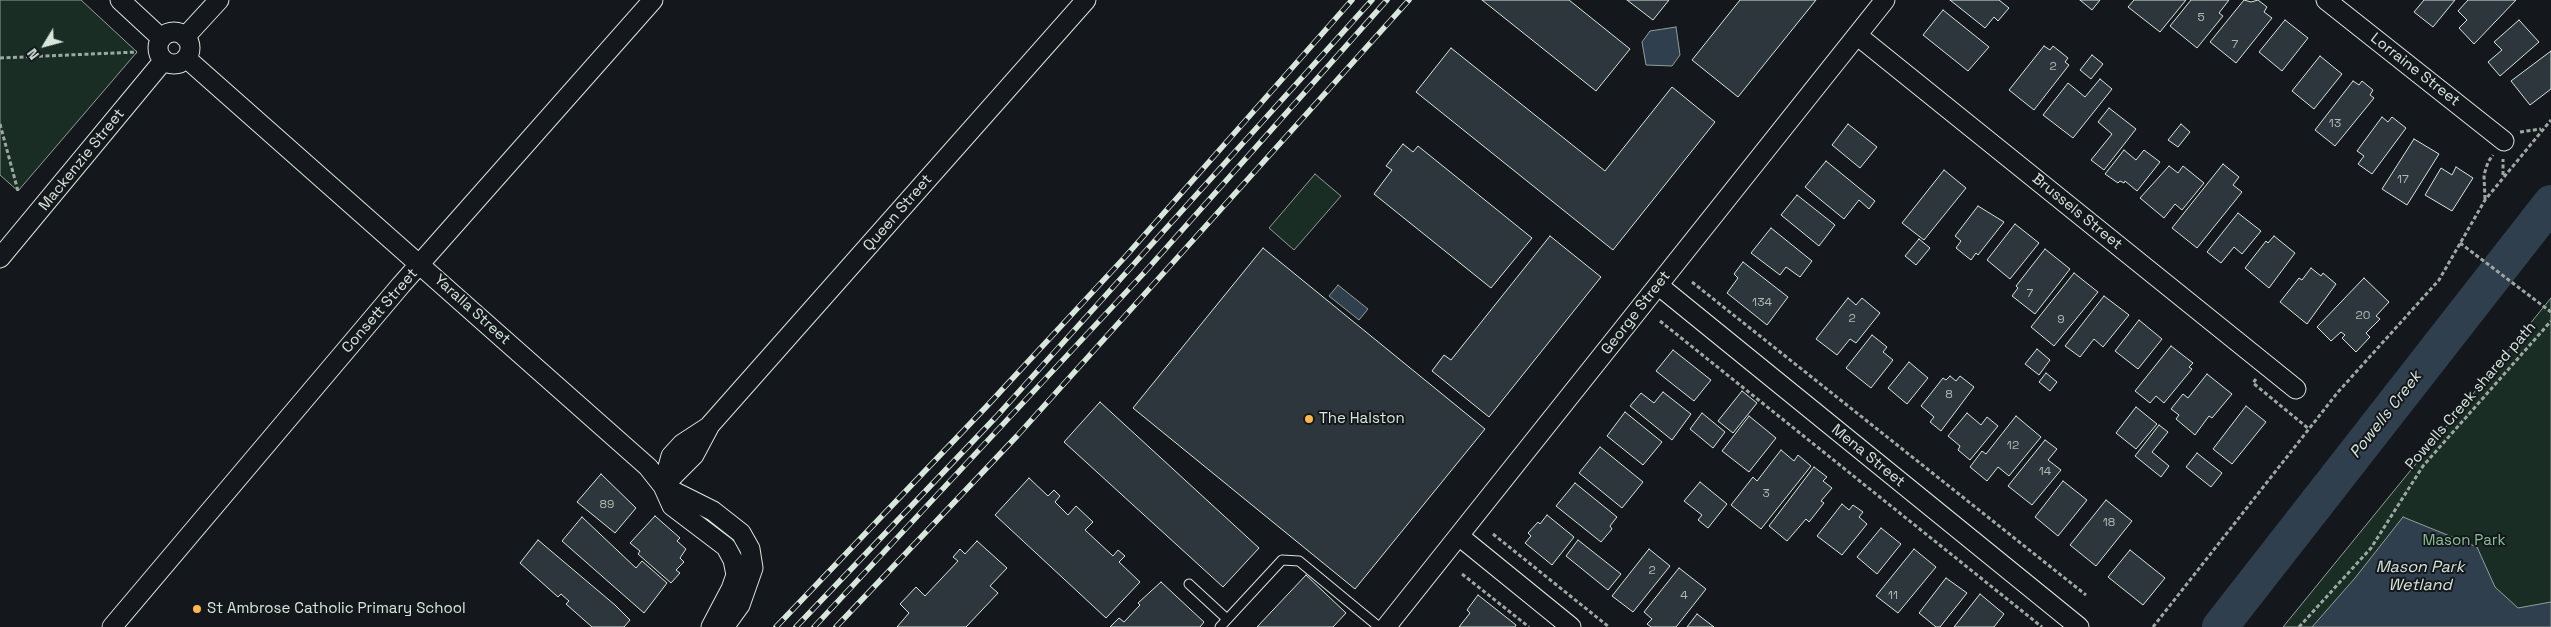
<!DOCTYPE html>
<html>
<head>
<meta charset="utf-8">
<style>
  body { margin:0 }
  #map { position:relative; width:2551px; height:627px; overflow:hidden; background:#14181c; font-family:"Space Grotesk",sans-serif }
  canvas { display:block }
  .north { position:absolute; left:20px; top:20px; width:50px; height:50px; -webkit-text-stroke:4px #14181c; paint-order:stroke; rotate:233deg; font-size:14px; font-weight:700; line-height:20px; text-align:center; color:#d8e6dc }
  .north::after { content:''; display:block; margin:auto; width:18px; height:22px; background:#d8e6dc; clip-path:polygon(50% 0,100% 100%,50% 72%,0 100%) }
</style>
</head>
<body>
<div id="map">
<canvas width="2551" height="627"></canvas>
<div class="north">N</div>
</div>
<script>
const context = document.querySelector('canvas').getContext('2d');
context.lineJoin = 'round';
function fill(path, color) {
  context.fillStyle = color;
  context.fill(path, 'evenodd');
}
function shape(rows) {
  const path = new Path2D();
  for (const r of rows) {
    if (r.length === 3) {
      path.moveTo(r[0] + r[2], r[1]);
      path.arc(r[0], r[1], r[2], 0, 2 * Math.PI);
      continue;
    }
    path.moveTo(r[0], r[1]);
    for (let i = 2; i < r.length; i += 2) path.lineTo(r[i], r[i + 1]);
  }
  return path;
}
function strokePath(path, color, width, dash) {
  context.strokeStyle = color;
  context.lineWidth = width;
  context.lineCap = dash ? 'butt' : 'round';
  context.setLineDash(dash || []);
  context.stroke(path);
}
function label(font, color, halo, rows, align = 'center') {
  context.font = font + ' "Space Grotesk",sans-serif';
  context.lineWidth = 4;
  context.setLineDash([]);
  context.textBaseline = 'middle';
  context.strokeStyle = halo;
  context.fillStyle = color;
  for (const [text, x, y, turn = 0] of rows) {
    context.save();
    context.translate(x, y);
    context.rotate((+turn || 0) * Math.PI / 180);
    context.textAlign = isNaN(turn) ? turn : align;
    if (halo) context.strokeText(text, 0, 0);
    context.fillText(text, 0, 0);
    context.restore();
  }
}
const green = shape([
  [0,0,81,0,137,52,18,191,0,175,0,0],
  [1315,174,1341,196,1294,250,1269,228,1315,174],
  [2551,298,2551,627,2283,627,2551,298]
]);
const water = shape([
  [1676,27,1680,55,1672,66,1646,65,1642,42,1650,31,1676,27],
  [1338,285,1368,309,1359,320,1329,296,1338,285],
  [2403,517,2477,547,2495,587,2518,608,2551,602,2551,627,2312,627,2355,578,2403,517]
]);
const river = shape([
  [2220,627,2551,203]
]);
const building = shape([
  [1482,0,1569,0,1630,49,1596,91,1482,0],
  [1627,0,1669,0,1653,20,1627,0],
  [1740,0,1816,0,1738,97,1692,60,1740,0],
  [1950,0,1999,0,2009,8,1998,21,1994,17,1985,28,1950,0],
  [2080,0,2100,0,2092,10,2080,0],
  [2134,0,2186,0,2160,32,2128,7,2134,0],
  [2191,0,2229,0,2219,13,2223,16,2197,48,2170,26,2191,0],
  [2244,0,2251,2,2258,0,2267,7,2264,12,2272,18,2236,63,2210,42,2244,0],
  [2424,0,2455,0,2433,27,2414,12,2424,0],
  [2468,0,2516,0,2474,44,2459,28,2467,20,2458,11,2468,0],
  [1943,10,1989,47,1968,71,1923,35,1943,10],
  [2285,20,2308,38,2282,71,2259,52,2285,20],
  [2519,20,2539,42,2500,76,2488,62,2502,50,2494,42,2519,20],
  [2044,46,2050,50,2053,46,2068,58,2065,62,2069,65,2034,110,2009,90,2044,46],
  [1451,48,1605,171,1672,87,1715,122,1613,250,1416,92,1451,48],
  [2551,51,2551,89,2530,105,2511,81,2551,51],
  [2092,55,2103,64,2091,79,2080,70,2092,55],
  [2320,56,2342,74,2314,109,2292,91,2320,56],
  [2100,79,2112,89,2073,138,2043,115,2068,83,2085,97,2100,79],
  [2353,81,2359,85,2362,81,2373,90,2370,95,2374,98,2335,146,2315,130,2353,81],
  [2109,108,2136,129,2104,170,2091,160,2112,134,2098,122,2109,108],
  [2382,117,2388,122,2392,117,2406,128,2372,174,2358,164,2364,156,2357,151,2382,117],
  [1848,124,1877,147,1860,168,1832,145,1848,124],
  [2181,124,2190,132,2178,147,2168,140,2181,124],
  [2414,139,2439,154,2407,205,2382,189,2414,139],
  [1403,144,1413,152,1418,146,1532,238,1491,288,1374,194,1392,170,1386,166,1403,144],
  [2124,150,2136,160,2144,150,2160,162,2137,191,2125,181,2124,183,2120,181,2118,183,2105,174,2124,150],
  [1826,161,1875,201,1869,209,1859,200,1844,219,1805,187,1826,161],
  [2223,164,2239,177,2233,185,2242,192,2197,248,2172,228,2223,164],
  [2169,166,2178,173,2183,166,2204,183,2182,210,2175,204,2164,218,2140,198,2169,166],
  [2456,167,2473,178,2452,211,2425,195,2441,168,2452,175,2456,167],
  [1944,170,1966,188,1924,240,1902,223,1944,170],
  [1797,195,1835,225,1819,246,1781,215,1797,195],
  [1978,206,2004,222,1978,255,1976,253,1971,260,1956,248,1961,241,1955,236,1978,206],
  [2238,213,2261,231,2242,254,2234,247,2221,263,2207,252,2238,213],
  [2015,224,2039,243,2010,279,1987,260,2015,224],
  [1771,228,1812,261,1800,277,1786,267,1780,275,1751,253,1771,228],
  [1550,236,1601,277,1489,417,1432,371,1444,355,1451,360,1550,236],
  [2274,236,2295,253,2269,288,2245,268,2266,241,2268,243,2274,236],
  [1919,239,1930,248,1916,265,1905,256,1919,239],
  [1263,248,1485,429,1355,589,1133,408,1263,248],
  [2045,249,2070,269,2035,314,2012,296,2018,288,2016,286,2045,249],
  [1743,262,1788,297,1767,325,1727,293,1738,278,1734,274,1743,262],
  [2311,268,2321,276,2323,273,2336,284,2307,324,2280,302,2299,278,2302,280,2311,268],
  [2074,273,2098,292,2054,346,2031,327,2074,273],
  [2364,278,2389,302,2376,316,2380,319,2366,333,2370,337,2356,352,2342,338,2345,335,2341,332,2331,341,2317,327,2364,278],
  [2104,296,2129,315,2103,347,2094,339,2080,357,2065,346,2104,296],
  [1848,298,1856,305,1862,298,1880,313,1856,343,1850,339,1837,355,1816,339,1848,298],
  [2139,320,2162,339,2138,369,2115,351,2139,320],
  [1872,335,1887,347,1883,352,1893,360,1871,388,1846,368,1872,335],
  [2171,346,2193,363,2189,367,2192,369,2164,403,2156,396,2150,403,2135,391,2171,346],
  [2037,349,2050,360,2039,375,2025,364,2037,349],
  [1673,350,1711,380,1694,401,1656,371,1673,350],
  [1909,362,1928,378,1907,404,1888,388,1909,362],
  [2046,373,2057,382,2050,391,2039,382,2046,373],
  [2207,374,2232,394,2212,418,2209,416,2195,435,2176,419,2179,415,2171,409,2183,394,2188,398,2207,374],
  [1950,376,1956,381,1960,376,1974,387,1941,431,1930,422,1934,417,1921,406,1943,378,1946,380,1950,376],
  [1742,391,1757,403,1733,433,1718,421,1742,391],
  [1663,392,1691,414,1672,440,1630,406,1641,393,1654,403,1663,392],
  [1100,402,1259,548,1223,587,1064,442,1100,402],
  [2246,406,2266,422,2232,464,2213,449,2246,406],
  [2136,407,2157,424,2136,449,2116,433,2136,407],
  [1625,412,1662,442,1643,465,1607,436,1625,412],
  [1702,413,1725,432,1713,448,1690,429,1702,413],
  [1967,413,1981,425,1987,417,1998,426,1970,460,1958,450,1960,446,1948,436,1967,413],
  [1749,416,1776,438,1749,472,1722,451,1749,416],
  [2016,416,2041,437,2009,476,1998,467,1987,481,1970,467,1982,451,1986,454,2016,416],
  [2159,425,2168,432,2152,452,2169,466,2161,477,2135,456,2159,425],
  [2045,440,2057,449,2048,460,2061,470,2032,505,2008,486,2045,440],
  [1600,447,1643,482,1622,508,1579,473,1600,447],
  [1781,450,1794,461,1798,455,1811,466,1761,529,1731,505,1753,477,1757,481,1781,450],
  [2197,453,2222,473,2211,487,2186,467,2197,453],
  [1814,467,1827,477,1823,481,1832,488,1821,501,1824,503,1809,522,1806,519,1787,541,1769,526,1814,467],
  [601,474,636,508,615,533,577,502,601,474],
  [1029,478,1048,496,1054,490,1060,496,1055,502,1068,515,1076,506,1093,522,1085,530,1113,556,1118,550,1125,556,1119,562,1140,582,1106,618,995,515,1029,478],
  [2063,481,2087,500,2058,536,2035,517,2063,481],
  [1700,482,1727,504,1708,528,1698,520,1702,515,1684,501,1700,482],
  [1575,483,1617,517,1610,526,1612,529,1601,542,1556,506,1575,483],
  [2106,500,2132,521,2096,566,2070,545,2106,500],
  [1842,504,1849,510,1853,505,1863,512,1859,517,1867,524,1842,555,1817,536,1842,504],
  [1547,515,1574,537,1552,565,1525,543,1531,536,1528,533,1538,522,1540,524,1547,515],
  [655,516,680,538,677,541,686,549,680,558,684,562,676,570,680,573,671,583,638,554,640,551,630,543,655,516],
  [582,517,636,568,642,561,667,583,644,613,562,541,582,517],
  [1881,528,1901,544,1877,574,1857,557,1881,528],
  [538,540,615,605,630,620,624,627,592,627,566,604,569,601,561,594,558,597,520,563,538,540],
  [1578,540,1621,574,1608,590,1566,556,1578,540],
  [977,541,1007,568,990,586,998,593,966,627,897,627,909,613,900,604,916,587,925,596,958,561,953,557,960,549,965,554,977,541],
  [1649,549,1670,566,1633,612,1612,596,1649,549],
  [1914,549,1936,567,1898,613,1876,596,1914,549],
  [2130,550,2165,578,2143,605,2108,577,2130,550],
  [1679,568,1706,589,1676,627,1651,627,1647,624,1652,619,1644,612,1679,568],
  [1306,575,1346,613,1333,627,1257,627,1306,575],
  [1946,578,1967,593,1940,627,1936,627,1919,613,1946,578],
  [1161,582,1204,622,1200,627,1110,627,1119,618,1124,622,1140,605,1138,603,1161,582],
  [1980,594,2004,614,1994,627,1954,627,1980,594],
  [1478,595,1516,625,1515,627,1459,627,1470,613,1467,610,1478,595],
  [1697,614,1714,627,1687,627,1697,614]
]);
const path = shape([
  [0,58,137,52],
  [0,124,18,191],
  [2520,132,2541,129],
  [2503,175,2503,159],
  [2485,199,2484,175,2488,162,2493,155],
  [2460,243,2551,312],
  [1692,282,2086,595],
  [1660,321,2042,627],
  [2256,379,2253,383,2309,429],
  [1493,534,1609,627],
  [1462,574,1529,627],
  [2153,627,2338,392,2439,280,2485,200,2551,120],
  [2299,627,2371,548,2423,466,2551,321]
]);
const service = shape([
  [1189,584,1227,619],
  [1220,627,1282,560,1299,561,1379,627]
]);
const minor = shape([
  [120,0,161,38],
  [2326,0,2504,141],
  [174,48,16],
  [1858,36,2296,389],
  [185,37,219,0],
  [186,58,648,467,663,486,672,506,726,547,733,560,736,575,731,589,711,627],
  [0,258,164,60],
  [1658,285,2079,627],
  [663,485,671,456,682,444,708,427],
  [663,486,694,455,710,425,1086,0],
  [663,486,713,511,741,533,750,549,753,568,740,605,727,623,719,627],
  [1459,536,1571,627],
  [112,627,401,285,653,0],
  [1386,627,1885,0]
]);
const rail = shape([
  [776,627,987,406,1125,257,1352,0],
  [796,627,996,417,1372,0],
  [814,627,1143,274,1387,0],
  [836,627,1017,436,1409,0]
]);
const markers = [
  [1309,419,5,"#ffb74d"],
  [197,609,5,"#ffb74d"]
];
const numberNames = [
  ["5",2201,18],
  ["7",2235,45],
  ["2",2053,67],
  ["13",2335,124],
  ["17",2403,180],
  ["7",2030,294],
  ["134",1762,303],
  ["20",2363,316],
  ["2",1852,319],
  ["9",2061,320],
  ["8",1949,395],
  ["12",2013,446],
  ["14",2045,472],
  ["3",1766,494],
  ["89",607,505],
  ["18",2109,523],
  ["2",1652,571],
  ["4",1684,596],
  ["11",1893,596]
];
const streetNames = [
  ["Lorraine Street",2415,70,38],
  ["Mackenzie Street",82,160,-51],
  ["Brussels Street",2077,212,39],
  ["Queen Street",898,213,-49],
  ["Yaralla Street",472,310,42],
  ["Consett Street",380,311,-49],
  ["George Street",1636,313,-52],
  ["Powells Creek shared path",2471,396,-49],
  ["Mena Street",1868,456,39]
];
const poiNames = [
  ["The Halston",1319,419],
  ["St Ambrose Catholic Primary School",207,609]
];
const parkNames = [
  ["Mason Park",2464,541]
];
const waterNames = [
  ["Powells Creek",2386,415,-52],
  ["Mason Park",2420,568],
  ["Wetland",2420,586]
];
fill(green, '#1a2d24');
strokePath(green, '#939e99', 1);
fill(water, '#2f3f4d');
strokePath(water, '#939e99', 1);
strokePath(river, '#2f3f4d', 36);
fill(building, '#2c363c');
strokePath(building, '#d8e6dc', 1);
strokePath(service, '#d8e6dc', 11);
strokePath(minor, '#d8e6dc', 21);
strokePath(path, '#9da8a2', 3, [4, 2.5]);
strokePath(service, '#14181c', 9);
strokePath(minor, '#14181c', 19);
strokePath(rail, '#d8e6dc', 5.5);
strokePath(rail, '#14181c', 4, [11]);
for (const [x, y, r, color] of markers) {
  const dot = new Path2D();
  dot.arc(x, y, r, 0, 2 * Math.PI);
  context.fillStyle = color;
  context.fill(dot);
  strokePath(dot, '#14181c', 2);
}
label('12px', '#adbab4', null, numberNames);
label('15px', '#d8e6dc', '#14181c', streetNames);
label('15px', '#d8e6dc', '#14181c', poiNames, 'left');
label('15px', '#8ac095', '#14181c', parkNames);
label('italic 16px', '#d8e6dc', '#14181c', waterNames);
</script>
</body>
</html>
